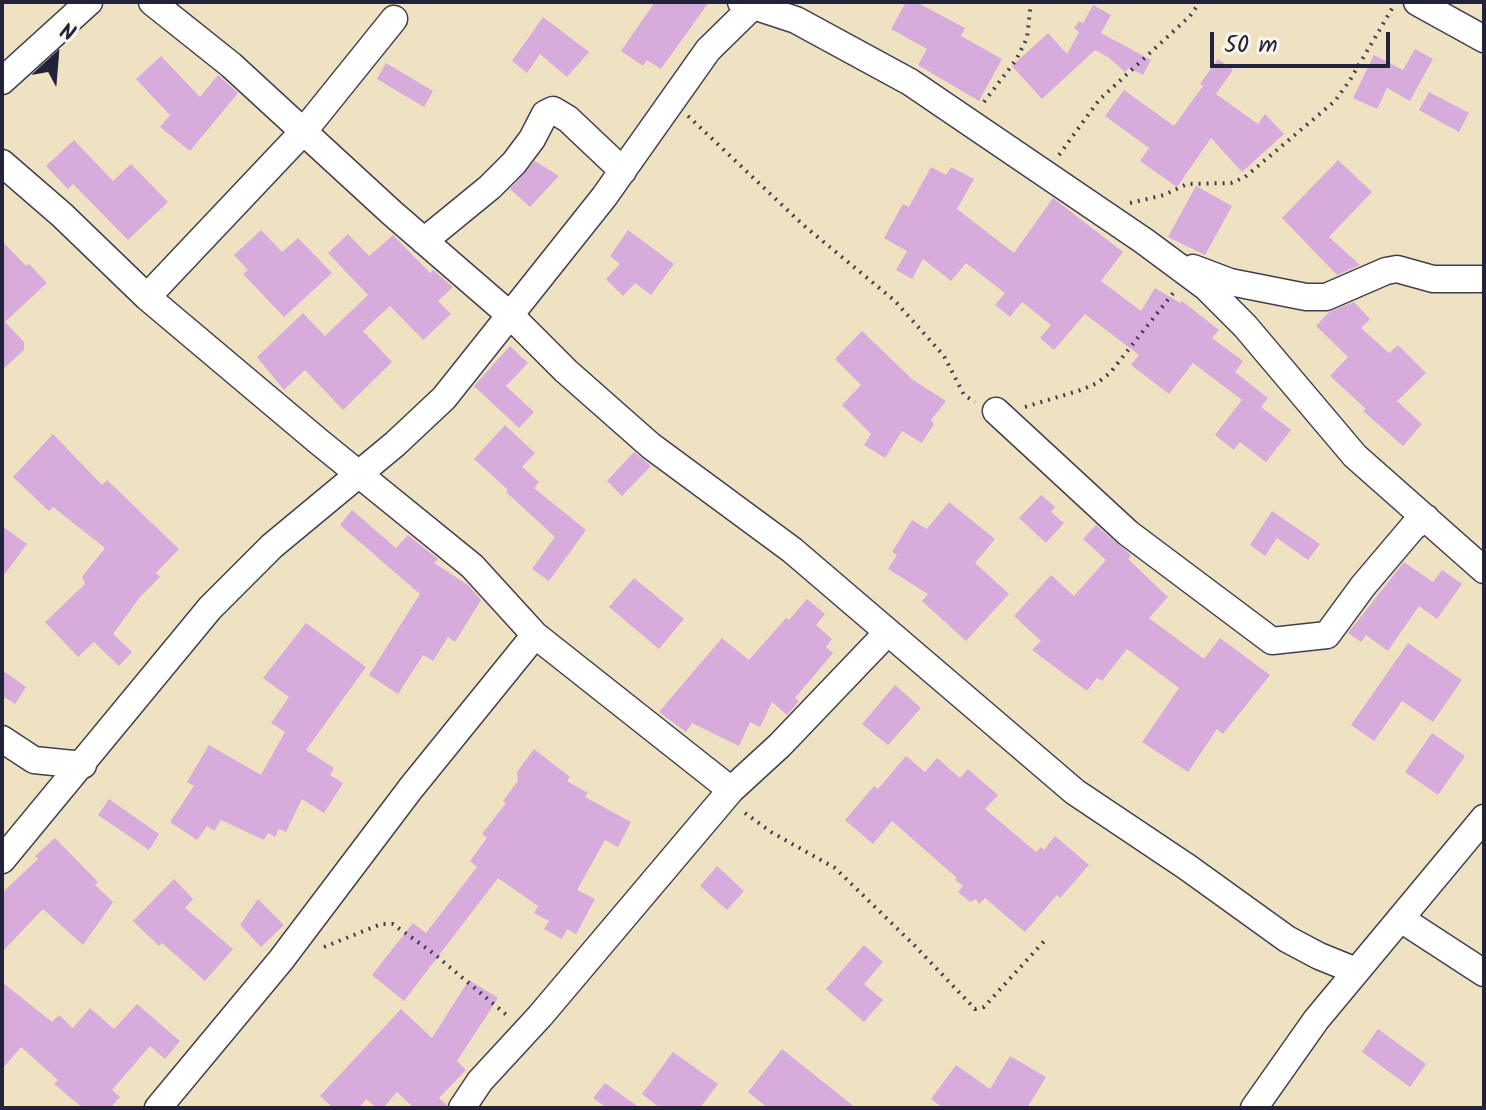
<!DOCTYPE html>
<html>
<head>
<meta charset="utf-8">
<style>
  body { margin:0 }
  #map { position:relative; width:1486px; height:1110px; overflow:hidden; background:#efe2c2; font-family:Kalam,sans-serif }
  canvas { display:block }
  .frame { position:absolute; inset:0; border:4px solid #22223b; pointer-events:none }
  .north { position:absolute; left:16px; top:16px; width:80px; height:80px; -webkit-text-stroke:6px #fbf7ec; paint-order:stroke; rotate:26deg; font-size:22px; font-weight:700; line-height:32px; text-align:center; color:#22223b }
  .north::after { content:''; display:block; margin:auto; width:28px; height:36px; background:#22223b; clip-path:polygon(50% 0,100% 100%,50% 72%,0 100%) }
  .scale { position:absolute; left:1210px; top:32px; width:180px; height:36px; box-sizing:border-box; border:4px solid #22223b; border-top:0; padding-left:10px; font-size:24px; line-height:28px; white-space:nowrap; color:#22223b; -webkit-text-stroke:6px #fbf7ec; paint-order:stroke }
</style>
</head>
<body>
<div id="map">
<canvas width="1486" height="1110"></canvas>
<div class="frame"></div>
<div class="north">N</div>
<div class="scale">50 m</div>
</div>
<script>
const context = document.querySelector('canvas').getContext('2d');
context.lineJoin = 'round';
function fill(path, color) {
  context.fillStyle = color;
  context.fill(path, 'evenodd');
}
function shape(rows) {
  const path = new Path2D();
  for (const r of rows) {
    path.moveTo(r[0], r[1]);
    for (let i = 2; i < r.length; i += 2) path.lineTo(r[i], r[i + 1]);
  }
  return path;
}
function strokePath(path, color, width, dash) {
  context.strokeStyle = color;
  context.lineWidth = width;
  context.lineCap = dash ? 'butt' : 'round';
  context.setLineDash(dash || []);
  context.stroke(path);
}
const building = shape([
  [655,2,709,2,661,69,647,60,643,66,621,51],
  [906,2,916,2,965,28,961,36,1002,59,979,101,918,65,927,49,891,29],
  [1093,5,1111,15,1101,33,1151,60,1143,75,1129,68,1125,72,1108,57,1095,50,1042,99,1012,66,1048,33,1067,54,1079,32,1074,28,1079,21,1083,23],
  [543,17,589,52,567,77,540,54,527,73,512,61],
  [1415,49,1433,59,1410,101,1387,88,1377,109,1353,98,1374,55,1403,70],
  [161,56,200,97,218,75,238,93,190,151,160,127,170,115,136,79],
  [1218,59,1233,70,1216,94,1258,124,1265,114,1284,134,1242,172,1211,138,1177,187,1140,161,1149,148,1105,116,1124,90,1174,126,1203,86,1200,84],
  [386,63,433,91,424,107,377,79],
  [1429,92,1469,113,1459,132,1419,110],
  [74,140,113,181,131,164,168,202,128,240,73,184,68,189,46,166],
  [1338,160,1372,192,1329,237,1360,265,1337,275,1282,218],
  [535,161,559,176,530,207,510,189],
  [931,167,946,175,951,167,974,179,957,209,1014,253,1053,198,1123,252,1101,281,1141,311,1155,288,1180,303,1182,301,1219,330,1212,338,1243,361,1235,372,1268,398,1261,407,1291,430,1266,462,1240,442,1234,450,1215,435,1242,400,1193,363,1169,394,1131,365,1139,355,1085,314,1054,350,1040,338,1051,325,1022,302,1010,317,995,305,1005,293,966,263,951,281,923,259,912,279,896,270,907,251,884,238,903,204,909,207],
  [1196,186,1232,206,1205,255,1168,237],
  [261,230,282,252,298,238,332,273,284,317,243,274,248,270,234,255],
  [628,230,674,264,651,295,635,283,623,296,606,279,620,264,610,256],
  [348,234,369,256,393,235,430,273,433,270,453,287,438,301,451,314,423,340,390,306,363,331,392,362,343,410,305,370,284,390,257,357,303,313,325,336,368,295,328,253],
  [2,241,26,266,29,264,47,283,5,322,24,342,24,350,2,370],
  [1354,302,1370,319,1361,328,1389,353,1398,345,1426,373,1397,401,1422,424,1403,446,1363,411,1366,409,1330,376,1348,357,1316,326,1329,312],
  [862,331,913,380,946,401,931,420,934,424,922,443,902,431,885,458,864,445,871,434,842,405,861,385,835,359],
  [510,346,528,363,506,386,534,412,519,428,474,386],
  [505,425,535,453,522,467,539,482,534,488,586,530,549,581,532,569,555,537,506,492,508,490,474,459],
  [53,434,102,485,107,480,179,549,156,573,160,577,140,597,113,634,132,652,119,666,94,642,78,657,45,622,85,584,82,577,105,548,53,507,49,511,13,477],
  [634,452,651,466,622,496,607,481],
  [1041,495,1055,507,1051,512,1064,523,1046,543,1019,518],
  [949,502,995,539,975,563,1009,594,966,641,922,601,928,594,888,569,897,555,892,552,912,520,927,529],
  [352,510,396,548,408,535,438,559,434,563,468,585,481,600,455,642,448,637,433,661,423,655,398,694,369,675,420,594,340,525],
  [1272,511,1320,544,1308,560,1277,538,1265,556,1250,545],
  [1096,525,1131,555,1128,559,1168,597,1149,618,1204,659,1220,638,1270,675,1223,734,1217,729,1188,772,1142,742,1179,688,1127,649,1102,681,1097,678,1087,691,1032,650,1041,641,1014,616,1051,575,1074,596,1106,560,1083,539],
  [2,526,27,544,2,578],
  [1404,562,1433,582,1442,570,1462,584,1437,619,1419,606,1388,651,1366,635,1361,642,1348,633],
  [634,578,684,619,659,649,609,607],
  [807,599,825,614,816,625,832,639,826,647,833,653,795,698,799,701,787,715,772,702,760,727,750,722,739,746,692,723,686,732,659,712,722,638,749,660,786,618,789,620],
  [306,623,366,667,306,750,334,768,330,775,343,783,324,813,302,799,286,832,279,829,275,837,268,833,264,840,221,820,214,831,207,826,197,840,170,822,194,786,187,782,209,745,261,775,285,732,271,723,289,697,263,678],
  [1408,643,1462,680,1433,722,1402,701,1374,741,1351,725],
  [2,670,26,687,15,704,2,696],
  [895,685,921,708,888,745,862,724],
  [1432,733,1465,756,1438,795,1405,772],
  [534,749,570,777,567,781,588,793,585,797,631,822,618,847,605,840,577,890,595,899,576,934,567,929,562,939,544,929,549,921,534,913,538,906,498,878,404,1001,372,975,413,923,426,933,477,867,470,861,487,838,482,834,506,803,503,801,518,781,517,772],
  [906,756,925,772,937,758,960,778,968,769,998,795,985,809,1036,852,1041,847,1044,850,1055,836,1089,865,1060,898,1057,895,1025,932,985,898,979,904,976,899,970,902,958,892,963,886,955,880,957,878,892,821,873,844,845,820,874,786,878,789],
  [109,799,159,834,149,850,98,815],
  [55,838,98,882,95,885,113,902,83,945,43,909,2,952,2,893,38,859,35,856],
  [717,866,744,891,727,910,700,886],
  [174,879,193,899,185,908,233,949,205,981,162,943,159,946,133,921],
  [258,899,284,925,261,947,240,925],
  [864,945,883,962,864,984,883,1000,864,1022,826,989],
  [469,980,498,998,457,1061,466,1070,439,1098,447,1105,446,1108,414,1108,397,1092,383,1108,377,1108,366,1099,359,1108,333,1108,320,1096,401,1009,432,1038],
  [2,982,52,1022,59,1015,73,1028,90,1008,114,1029,137,1004,180,1041,165,1059,150,1046,112,1090,120,1097,110,1108,83,1108,54,1084,58,1080,21,1047,2,1069],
  [1378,1029,1426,1064,1410,1087,1362,1052],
  [782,1049,856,1108,768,1108,748,1092],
  [673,1052,718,1084,700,1108,660,1108,642,1094],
  [1010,1056,1046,1077,1027,1108,943,1108,931,1099,956,1065,990,1089],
  [605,1083,640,1108,607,1108,593,1098]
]);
const path = shape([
  [984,102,1016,60,1027,38,1031,2],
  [688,116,802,224,895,301,944,356,964,395,975,402],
  [1059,155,1099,100,1190,16,1200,2],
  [1130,203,1164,195,1187,184,1231,183,1245,177,1335,101,1350,80,1393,7],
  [1025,407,1081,390,1097,383,1110,373,1174,292],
  [745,813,771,832,835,868,915,946,975,1009,984,1007,1047,938],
  [324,947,381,924,393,924,433,953,509,1017]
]);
const minor = shape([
  [152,2,231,65,392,213,511,316,566,371,651,446,792,550,1075,792,1187,867,1287,939,1319,956,1356,971],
  [741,2,796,20,910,82,1144,241,1206,287,1245,326,1355,456,1484,570],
  [1417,2,1484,39],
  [2,81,89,2],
  [2,163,62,215,147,297,318,441,472,566,535,635,731,790,780,745,888,632],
  [424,241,490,187,514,163,532,139,545,114,553,110,568,119,623,171],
  [1193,268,1230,282,1306,297,1326,297,1386,271,1397,269,1433,279,1484,279],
  [147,297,303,132,394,19],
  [996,411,1128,533,1272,641,1327,635,1363,586,1413,527,1426,518],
  [2,739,34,760,83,765],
  [2,860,210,608,272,546,395,444,444,398,604,197,708,50,757,2],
  [1401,919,1484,973],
  [158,1108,281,960,411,788,535,635],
  [462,1108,480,1081,540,1016,731,790],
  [1254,1108,1316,1020,1484,818]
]);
fill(building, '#d8abdd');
strokePath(minor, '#413f4f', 29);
strokePath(path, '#413f4f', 4, [2, 6]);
strokePath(minor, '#fff', 26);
</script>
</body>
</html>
